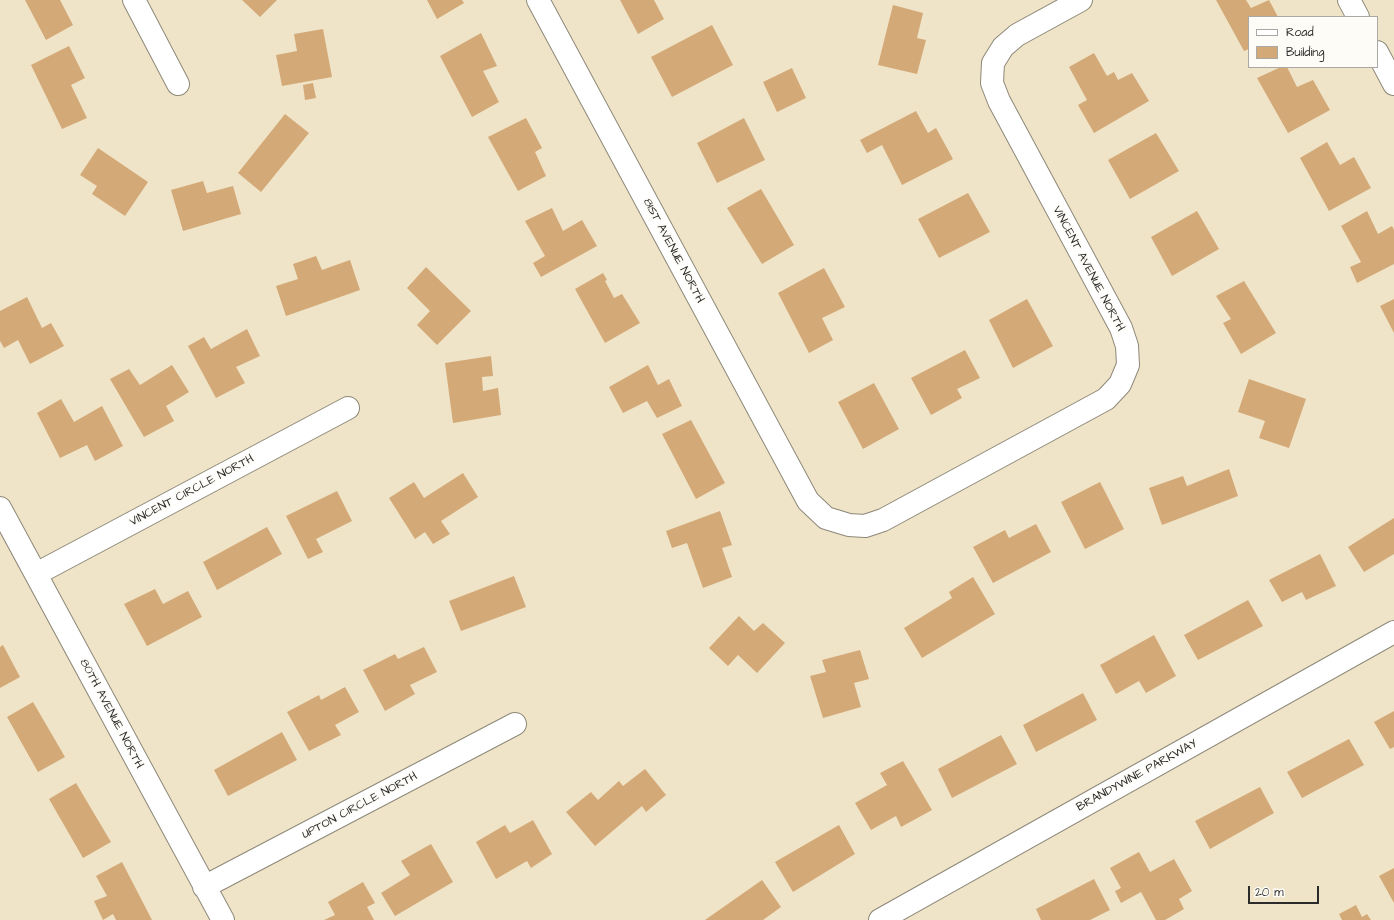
<!DOCTYPE html>
<html>
<head>
<meta charset="utf-8">
<style>
  body { margin:0 }
  #map { position:relative; width:1394px; height:920px; overflow:hidden; background:#efe4c7; font-family:"Architects Daughter",sans-serif }
  canvas { display:block }
  .legend { position:absolute; left:1248px; top:16px; width:130px; height:52px; box-sizing:border-box; background:#fdfcf7; border:1px solid #a9a8a5; margin:0; padding:5px 7px; list-style:none; font-size:12px; color:#2b2b2b }
  .legend li { display:flex; align-items:center; gap:8px; height:20px }
  .legend b { width:20px; border:1px solid #a9a8a5 }
  .scale { position:absolute; left:1248px; top:886px; width:71px; height:18px; box-sizing:border-box; border:2px solid #2b2b2b; border-top:0; padding-left:5px; font-size:12px; line-height:14px; white-space:nowrap; color:#2b2b2b; -webkit-text-stroke:3px #fdfcf7; paint-order:stroke }
</style>
</head>
<body>
<div id="map">
<canvas width="1394" height="920"></canvas>
<ul class="legend">
<li><b style="height:5px;background:#fff"></b>Road</li>
<li><b style="height:11px;background:#d4a978"></b>Building</li>
</ul>
<div class="scale">20 m</div>
</div>
<script>
const context = document.querySelector('canvas').getContext('2d');
context.lineJoin = 'round';
function fill(path, color) {
  context.fillStyle = color;
  context.fill(path, 'evenodd');
}
function shape(rows) {
  const path = new Path2D();
  for (const r of rows) {
    path.moveTo(r[0], r[1]);
    for (let i = 2; i < r.length; i += 2) path.lineTo(r[i], r[i + 1]);
  }
  return path;
}
function strokePath(path, color, width, dash) {
  context.strokeStyle = color;
  context.lineWidth = width;
  context.lineCap = dash ? 'butt' : 'round';
  context.setLineDash(dash || []);
  context.stroke(path);
}
function label(font, color, halo, rows, align = 'center') {
  context.font = font + ' "Architects Daughter",sans-serif';
  context.lineWidth = 3.5;
  context.setLineDash([]);
  context.textBaseline = 'middle';
  context.strokeStyle = halo;
  context.fillStyle = color;
  for (const [text, x, y, turn = 0] of rows) {
    context.save();
    context.translate(x, y);
    context.rotate((+turn || 0) * Math.PI / 180);
    context.textAlign = isNaN(turn) ? turn : align;
    if (halo) context.strokeText(text, 0, 0);
    context.fillText(text, 0, 0);
    context.restore();
  }
}
const building = shape([
  [25,0,60,0,73,25,46,40],
  [242,0,277,0,260,17],
  [427,0,462,0,464,3,437,19],
  [620,0,654,0,664,19,638,34],
  [1216,0,1246,0,1251,8,1269,0,1278,17,1249,17,1249,49,1244,51],
  [893,5,923,13,917,38,926,40,917,74,878,65],
  [712,25,733,65,672,97,651,57],
  [323,29,332,77,282,86,276,55,297,51,294,34],
  [481,33,497,66,483,71,499,102,472,117,440,56],
  [69,46,85,78,71,85,87,118,62,129,31,65],
  [1094,53,1107,76,1114,72,1118,80,1132,73,1149,101,1094,133,1078,105,1087,100,1069,67],
  [1281,67,1287,67,1297,87,1313,80,1330,110,1288,133,1257,78],
  [792,68,806,98,777,112,763,82],
  [313,83,316,98,305,100,303,85],
  [916,111,928,133,936,128,953,159,902,185,882,145,867,153,860,140],
  [285,114,309,133,261,192,238,173],
  [526,118,542,148,535,152,546,176,518,191,488,137],
  [744,118,765,160,717,183,697,143],
  [1156,133,1179,171,1130,199,1108,160],
  [1327,142,1340,165,1354,157,1371,188,1329,211,1300,158],
  [98,148,148,182,125,216,92,194,97,186,80,175],
  [203,181,207,193,233,186,241,214,183,231,171,190],
  [761,189,794,245,762,264,727,208],
  [968,193,990,232,939,258,918,219],
  [552,208,563,231,582,220,597,246,541,277,533,263,545,256,525,221],
  [1197,211,1219,249,1172,276,1151,237],
  [1367,211,1378,234,1392,226,1394,230,1394,264,1357,283,1350,267,1361,262,1341,226],
  [316,256,322,270,350,260,360,290,286,316,276,286,298,279,293,264],
  [426,267,471,311,437,345,417,325,430,311,407,288],
  [824,268,845,307,822,318,833,340,809,353,778,293],
  [603,273,607,280,605,281,614,298,622,294,640,323,605,343,575,289],
  [1244,281,1276,333,1241,354,1223,323,1231,319,1216,296],
  [27,297,42,328,51,323,64,346,30,364,18,340,4,348,0,341,0,311],
  [1027,299,1053,346,1013,368,989,320],
  [1394,299,1394,333,1380,306],
  [247,329,260,356,236,367,245,383,216,398,188,346,204,337,211,349],
  [965,350,980,378,957,389,962,398,931,415,911,378],
  [491,356,493,376,482,377,483,391,498,388,501,415,453,423,445,363],
  [172,365,189,392,166,406,174,421,144,437,110,379,129,369,140,385],
  [648,365,658,385,669,379,682,406,657,418,647,401,623,413,609,387],
  [1249,379,1306,399,1289,448,1259,438,1265,421,1238,412],
  [874,383,899,429,863,449,838,402],
  [61,399,74,422,102,406,123,446,95,461,87,445,60,458,37,413],
  [691,420,725,483,696,499,662,434],
  [1229,469,1238,496,1162,525,1149,488,1183,476,1187,486],
  [463,473,478,497,441,521,450,534,433,544,425,532,415,539,389,498,414,482,424,498],
  [1100,482,1124,529,1085,549,1061,502],
  [337,491,352,521,316,539,323,552,308,559,286,516],
  [720,511,732,545,722,548,732,577,703,588,687,543,672,548,666,531],
  [1394,518,1394,554,1364,572,1348,547],
  [1036,524,1051,552,993,583,973,547,1005,530,1009,538],
  [267,527,282,554,217,590,203,562],
  [1320,554,1336,586,1306,600,1302,592,1282,602,1269,580],
  [514,576,526,607,461,631,449,601],
  [973,577,995,614,922,658,904,628,952,598,949,592],
  [155,589,163,604,188,591,202,617,147,646,124,604],
  [1248,600,1263,626,1198,660,1184,635],
  [739,616,754,631,763,623,785,643,757,673,738,655,728,666,709,648],
  [1154,635,1176,676,1146,693,1139,681,1116,694,1100,665],
  [3,645,20,677,0,688,0,647],
  [424,647,437,672,410,685,415,694,385,711,363,670,395,654,398,659],
  [860,650,869,679,854,683,861,707,823,718,810,676,826,672,822,660],
  [345,687,359,712,335,725,341,735,309,751,287,712,319,695,321,700],
  [1083,693,1097,720,1036,752,1023,725],
  [33,702,65,757,38,772,7,717],
  [1394,711,1394,747,1390,749,1374,722],
  [282,732,297,760,228,796,214,770],
  [1001,735,1017,764,952,798,938,769],
  [1349,739,1364,765,1302,798,1287,772],
  [903,761,932,810,901,827,896,816,871,830,855,803,887,785,880,773],
  [645,769,666,795,646,812,642,806,595,846,566,812,591,792,598,800,619,781,623,786],
  [76,783,111,842,83,858,49,799],
  [1260,787,1274,813,1210,849,1195,821],
  [533,820,552,854,531,868,527,861,496,879,476,842,505,825,510,833],
  [839,825,855,854,793,892,775,862],
  [431,844,453,882,395,916,381,893,410,875,401,861],
  [1139,852,1150,872,1174,859,1192,891,1179,899,1184,909,1165,920,1156,920,1141,892,1121,903,1115,891,1121,888,1110,868],
  [122,862,152,920,116,920,113,914,103,920,94,901,107,896,96,876],
  [1394,868,1394,903,1379,876],
  [1094,879,1110,910,1090,920,1041,920,1036,909],
  [762,880,781,907,763,920,705,920],
  [363,882,375,903,367,907,374,920,324,920,335,915,328,902],
  [1356,905,1362,917,1367,914,1371,920,1342,920,1339,914]
]);
const minor = shape([
  [134,0,178,84],
  [538,0,808,501,826,518,849,525,865,526,883,520,1106,399,1120,384,1128,365,1127,346,1121,328,999,101,992,83,993,63,1003,47,1017,35,1081,0],
  [1349,0,1358,17],
  [1377,52,1394,84],
  [0,508,223,920],
  [36,574,348,408],
  [204,887,515,724],
  [880,920,1394,632]
]);
const streetNames = [
  ["81ST AVENUE NORTH",673,251,62],
  ["VINCENT AVENUE NORTH",1088,269,62],
  ["VINCENT CIRCLE NORTH",192,491,-28],
  ["80TH AVENUE NORTH",111,714,62],
  ["BRANDYWINE PARKWAY",1137,776,-29],
  ["UPTON CIRCLE NORTH",360,806,-28]
];
fill(building, '#d4a978');
strokePath(minor, '#8d8879', 24);
strokePath(minor, '#fff', 22);
label('12px', '#2b2b2b', '#fdfcf7', streetNames);
</script>
</body>
</html>
